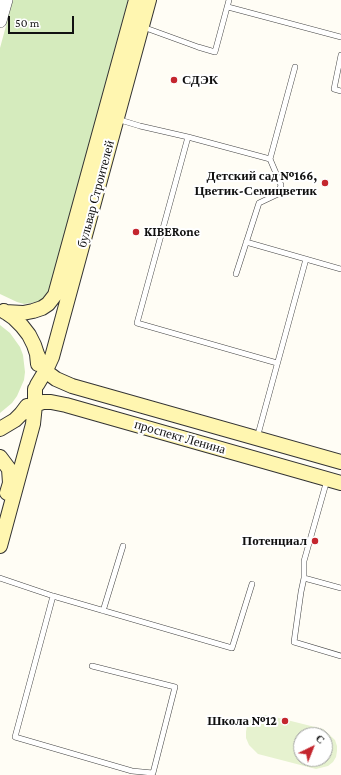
<!DOCTYPE html>
<html>
<head>
<meta charset="utf-8">
<style>
  body { margin:0 }
  #map { position:relative; width:341px; height:775px; overflow:hidden; background:#fffdf5; font-family:"Crimson Pro",serif }
  canvas { display:block }
  .north { position:absolute; left:293px; top:727px; width:40px; height:40px; box-sizing:border-box; background:#fff; border:1px solid #a0a0a0; border-radius:50%; rotate:43deg; font-size:11px; font-weight:700; line-height:16px; text-align:center; color:#111 }
  .north::after { content:''; display:block; margin:auto; width:14px; height:18px; background:#c4262e; clip-path:polygon(50% 0,100% 100%,50% 72%,0 100%) }
  .scale { position:absolute; left:8px; top:16px; width:66px; height:18px; box-sizing:border-box; border:2px solid #111; border-top:0; padding-left:5px; font-size:12px; line-height:14px; white-space:nowrap; color:#111; -webkit-text-stroke:3px #fff; paint-order:stroke }
</style>
</head>
<body>
<div id="map">
<canvas width="341" height="775"></canvas>
<div class="north">С</div>
<div class="scale">50 m</div>
</div>
<script>
const context = document.querySelector('canvas').getContext('2d');
context.lineJoin = 'round';
function fill(path, color) {
  context.fillStyle = color;
  context.fill(path, 'evenodd');
}
function shape(rows) {
  const path = new Path2D();
  for (const r of rows) {
    path.moveTo(r[0], r[1]);
    for (let i = 2; i < r.length; i += 2) path.lineTo(r[i], r[i + 1]);
  }
  return path;
}
function strokePath(path, color, width, dash) {
  context.strokeStyle = color;
  context.lineWidth = width;
  context.lineCap = dash ? 'butt' : 'round';
  context.setLineDash(dash || []);
  context.stroke(path);
}
function label(font, color, halo, rows, align = 'center') {
  context.font = font + ' "Crimson Pro",serif';
  context.lineWidth = 4;
  context.setLineDash([]);
  context.textBaseline = 'middle';
  context.strokeStyle = halo;
  context.fillStyle = color;
  for (const [text, x, y, turn = 0] of rows) {
    context.save();
    context.translate(x, y);
    context.rotate((+turn || 0) * Math.PI / 180);
    context.textAlign = isNaN(turn) ? turn : align;
    if (halo) context.strokeText(text, 0, 0);
    context.fillText(text, 0, 0);
    context.restore();
  }
}
const green = shape([
  [13,0,128,0,50,289,48,294,44,298,38,302,24,304,17,302,0,294,0,48],
  [0,325,10,333,20,347,23,355,25,372,24,380,17,396,12,403,0,413]
]);
const pitch = shape([
  [259,715,267,715,323,729,335,740,337,746,337,751,336,757,333,762,328,766,316,769,258,754,249,745,246,738,246,732,247,725,251,719],
  [301,735,325,735,325,759,301,759]
]);
const service = shape([
  [228,7,341,37],
  [143,27,198,47,215,52,229,0],
  [341,55,334,89,341,91],
  [117,119,140,126,188,137,270,159,281,185,278,194,259,203,236,274],
  [188,137,137,323,277,363],
  [270,159,295,67],
  [246,242,341,269],
  [257,438,306,259],
  [327,480,304,561,304,578,341,588],
  [0,578,53,596,232,648,252,584],
  [304,578,301,592,294,642,341,656],
  [53,596,15,737,132,771,153,773,175,687,92,666],
  [103,611,123,546]
]);
const tertiary = shape([
  [0,21,6,0]
]);
const secondary = shape([
  [4,311,14,318,22,326,29,335,34,345,37,354,38,364],
  [5,312,23,313,33,311,42,308,48,304,55,295,136,0],
  [37,354,42,365,48,373,56,379,72,386,341,462],
  [37,385,46,370,52,357,149,0],
  [21,414,35,405,43,402,51,402,66,405,341,483],
  [0,429,15,420,21,414,27,406],
  [0,457,9,469,10,483,7,493],
  [0,546,33,424,35,405,35,389]
]);
const markers = [
  [174,80,4,"#c4262e"],
  [325,183,4,"#c4262e"],
  [136,232,4,"#c4262e"],
  [315,541,4,"#c4262e"],
  [285,721,4,"#c4262e"]
];
const poiNames = [
  ["СДЭК",182,80,"left"],
  ["Детский сад №166,",317,176],
  ["Цветик-Семицветик",317,191],
  ["KIBERone",144,232,"left"],
  ["Потенциал",307,541],
  ["Школа №12",277,721]
];
const streetNames = [
  ["бульвар Строителей",96,194,-75],
  ["проспект Ленина",180,437,16]
];
fill(green, '#d5ebbd');
fill(pitch, '#e6f2cf');
strokePath(service, '#444', 6);
strokePath(tertiary, '#444', 14);
strokePath(secondary, '#333', 16);
strokePath(service, '#fff', 5);
strokePath(tertiary, '#fff', 13);
strokePath(secondary, '#fff6b0', 14);
for (const [x, y, r, color] of markers) {
  const dot = new Path2D();
  dot.arc(x, y, r, 0, 2 * Math.PI);
  context.fillStyle = color;
  context.fill(dot);
  strokePath(dot, '#fff', 1.5);
}
label('bold 13px', '#111', '#fff', poiNames, 'right');
label('13px', '#111', '#fff', streetNames);
</script>
</body>
</html>
